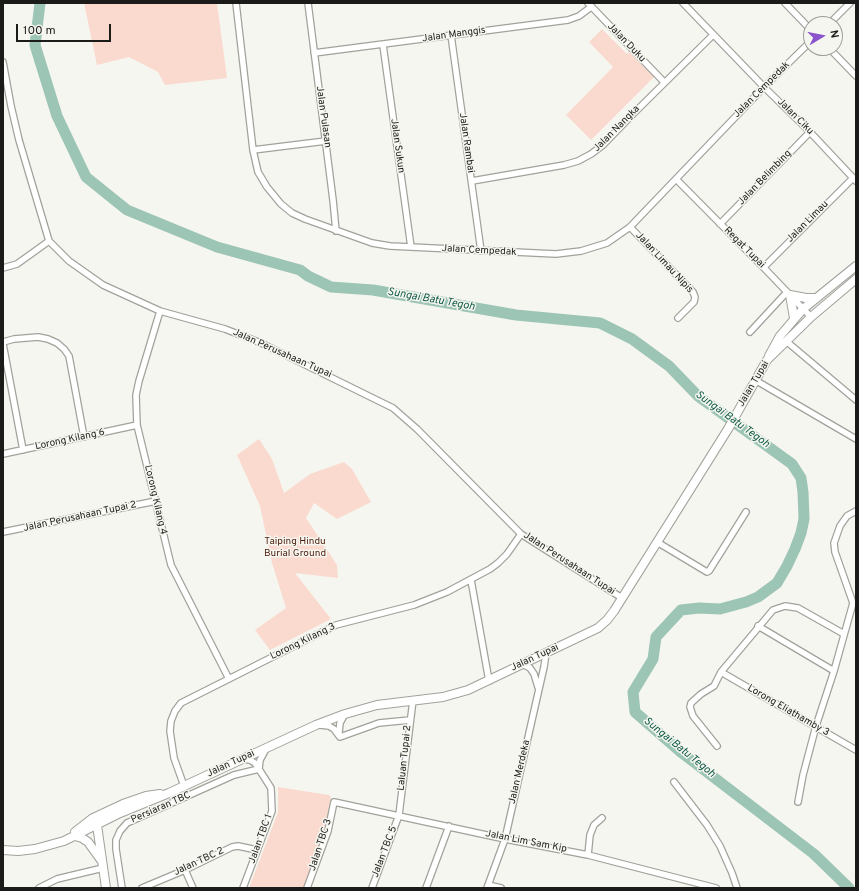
<!DOCTYPE html>
<html>
<head>
<meta charset="utf-8">
<style>
  body { margin:0 }
  #map { position:relative; width:859px; height:891px; overflow:hidden; background:#f6f6f0; font-family:Overpass,sans-serif }
  canvas { display:block }
  .frame { position:absolute; inset:0; border:4px solid #1b1b19; pointer-events:none }
  .north { position:absolute; left:803px; top:16px; width:40px; height:40px; box-sizing:border-box; background:#f6f6f0; border:1px solid #9e9e9a; border-radius:50%; rotate:80deg; font-size:11px; font-weight:700; line-height:16px; text-align:center; color:#1b1b19 }
  .north::after { content:''; display:block; margin:auto; width:14px; height:18px; background:#8b54cc; clip-path:polygon(50% 0,100% 100%,50% 72%,0 100%) }
  .scale { position:absolute; left:16px; top:24px; width:95px; height:18px; box-sizing:border-box; border:2px solid #1b1b19; border-top:0; padding-left:5px; font-size:12px; line-height:14px; white-space:nowrap; color:#1b1b19; -webkit-text-stroke:3px #f6f6f0; paint-order:stroke }
</style>
</head>
<body>
<div id="map">
<canvas width="859" height="891"></canvas>
<div class="frame"></div>
<div class="north">N</div>
<div class="scale">100 m</div>
</div>
<script>
const context = document.querySelector('canvas').getContext('2d');
context.lineJoin = 'round';
function fill(path, color) {
  context.fillStyle = color;
  context.fill(path, 'evenodd');
}
function shape(rows) {
  const path = new Path2D();
  for (const r of rows) {
    path.moveTo(r[0], r[1]);
    for (let i = 2; i < r.length; i += 2) path.lineTo(r[i], r[i + 1]);
  }
  return path;
}
function strokePath(path, color, width, dash) {
  context.strokeStyle = color;
  context.lineWidth = width;
  context.lineCap = dash ? 'butt' : 'round';
  context.setLineDash(dash || []);
  context.stroke(path);
}
function label(font, color, halo, rows, align = 'center') {
  context.font = font + ' Overpass,sans-serif';
  context.lineWidth = 3;
  context.setLineDash([]);
  context.textBaseline = 'middle';
  context.strokeStyle = halo;
  context.fillStyle = color;
  for (const [text, x, y, turn = 0] of rows) {
    context.save();
    context.translate(x, y);
    context.rotate((+turn || 0) * Math.PI / 180);
    context.textAlign = isNaN(turn) ? turn : align;
    if (halo) context.strokeText(text, 0, 0);
    context.fillText(text, 0, 0);
    context.restore();
  }
}
const green = shape([
  [84,3,217,3,227,78,165,85,158,72,129,57,97,65],
  [602,29,627,54,629,52,654,77,591,140,566,115,613,67,589,42],
  [259,439,272,459,284,493,310,474,344,462,352,469,371,502,337,519,314,503,306,518,337,565,338,578,295,573,331,619,270,650,255,630,286,608,272,563,260,506,237,455],
  [278,787,329,795,331,797,326,830,303,888,249,888,278,812]
]);
const river = shape([
  [40,3,35,45,57,116,86,177,127,210,217,247,300,270,308,276,331,287,373,290,516,315,600,323,632,339,669,366,698,396,792,464,801,478,803,492,804,519,801,533,795,549,787,566,777,583,758,597,746,602,720,609,699,608,681,610,656,637,653,659,633,692,635,712,682,753,814,854,849,888]
]);
const street = shape([
  [236,3,253,150,258,172,267,187,281,204,292,213,305,219,372,243,390,246,556,254,581,251,607,243,630,227,764,87,811,41],
  [308,3,333,200,336,231],
  [588,3,664,82],
  [683,3,764,87,810,132,856,181],
  [785,3,811,30],
  [829,24,850,3],
  [451,35,481,251],
  [383,45,411,247],
  [829,48,856,76],
  [314,53,568,20,579,16,591,7],
  [3,62,11,106,19,140,49,241,69,261,103,285,160,311,225,329,261,343,393,408,417,429,521,534,622,598],
  [253,150,326,141],
  [676,179,766,270,811,317],
  [472,181,564,165,578,161,591,154,603,145,632,115,713,35],
  [720,224,810,132],
  [630,227,693,292,695,297,694,302,678,318],
  [764,267,853,178],
  [3,268,17,264,49,241],
  [160,311,139,381,136,395,137,425,171,565,229,679],
  [750,332,787,292],
  [786,341,856,400],
  [3,342,14,339,38,337,48,339,57,343,64,349,69,356,84,437],
  [3,344,23,450],
  [755,380,856,439],
  [3,454,137,425],
  [3,532,156,501],
  [657,542,707,572,709,571,746,512],
  [471,580,489,681],
  [758,626,834,671],
  [522,664,530,668,534,674,538,687],
  [721,672,856,750],
  [320,725,329,726,334,729,340,737,379,723,410,720],
  [339,733,340,723,345,714],
  [717,746,693,716,690,707,691,703,701,694,714,686,721,672,773,610,785,606,798,608,844,634],
  [259,769,260,760,266,749],
  [674,782,707,825,720,846,732,873,737,888],
  [184,786,174,758,170,731,171,721,175,711,181,703,336,625,414,605,447,592,490,569,498,563,507,554,521,534],
  [798,802,803,775,816,726,834,671,853,603,835,552,834,543,840,526,847,516,856,511],
  [588,855,590,835,594,825,602,818],
  [185,870,193,888],
  [488,885,501,888],
  [39,888,57,879,103,868],
  [122,888,116,849,116,840,120,831,127,823,234,775,259,769],
  [142,888,185,870,232,847,238,846,257,850],
  [243,888,272,811,271,788,255,763,250,760,243,759],
  [307,888,328,831,334,802,505,839,588,855,716,888],
  [372,888,399,815,413,700],
  [426,888,449,826],
  [487,888,505,839,544,667,546,653]
]);
const secondary = shape([
  [794,318,790,295,806,298,816,298],
  [769,356,780,336,803,309,856,266],
  [97,825,106,888],
  [75,832,93,818,123,804,146,796,160,794],
  [75,836,82,838,88,842,101,860],
  [3,850,18,851,35,849,64,841,120,813,169,793,316,725,345,714,377,705,443,697,468,690,598,628,607,620,614,611,728,429,767,360,811,317,856,279]
]);
const streetNames = [
  ["Jalan Manggis",454,35,-8],
  ["Jalan Duku",626,43,46],
  ["Jalan Cempedak",762,90,-45],
  ["Jalan Pulasan",323,117,82],
  ["Jalan Ciku",795,117,45],
  ["Jalan Nangka",617,129,-45],
  ["Jalan Rambai",466,143,82],
  ["Jalan Sukun",397,146,82],
  ["Jalan Belimbing",765,178,-46],
  ["Jalan Limau",808,222,-45],
  ["Regat Tupai",744,248,45],
  ["Jalan Cempedak",479,251,3],
  ["Jalan Limau Nipis",664,263,47],
  ["Jalan Perusahaan Tupai",282,354,24],
  ["Jalan Tupai",754,384,-59],
  ["Lorong Kilang 6",70,440,-12],
  ["Lorong Kilang 4",155,500,77],
  ["Jalan Perusahaan Tupai 2",80,517,-12],
  ["Jalan Perusahaan Tupai",569,564,33],
  ["Lorong Kilang 3",303,642,-26],
  ["Jalan Tupai",535,658,-25],
  ["Lorong Eliathamby 3",788,711,30],
  ["Laluan Tupai 2",405,758,-84],
  ["Jalan Tupai",231,764,-25],
  ["Jalan Merdeka",520,772,-77],
  ["Persiaran TBC",161,808,-24],
  ["Jalan TBC 1",261,839,-70],
  ["Jalan Lim Sam Kip",526,842,11],
  ["Jalan TBC 3",321,845,-72],
  ["Jalan TBC 5",385,852,-69],
  ["Jalan TBC 2",199,862,-25]
];
const parkNames = [
  ["Taiping Hindu",295,542],
  ["Burial Ground",295,554]
];
const waterNames = [
  ["Sungai Batu Tegoh",431,300,10],
  ["Sungai Batu Tegoh",732,420,36],
  ["Sungai Batu Tegoh",679,748,39]
];
fill(green, '#fadacf');
strokePath(river, '#9dc5b6', 11);
strokePath(street, '#a2a29c', 8);
strokePath(secondary, '#a2a29c', 10);
strokePath(street, '#fff', 5.5);
strokePath(secondary, '#fff', 8);
label('10px', '#1b1b19', '#f6f6f0', streetNames);
label('10px', '#4b1c0a', '#f6f6f0', parkNames);
label('italic 11px', '#0c5946', '#f6f6f0', waterNames);
</script>
</body>
</html>
